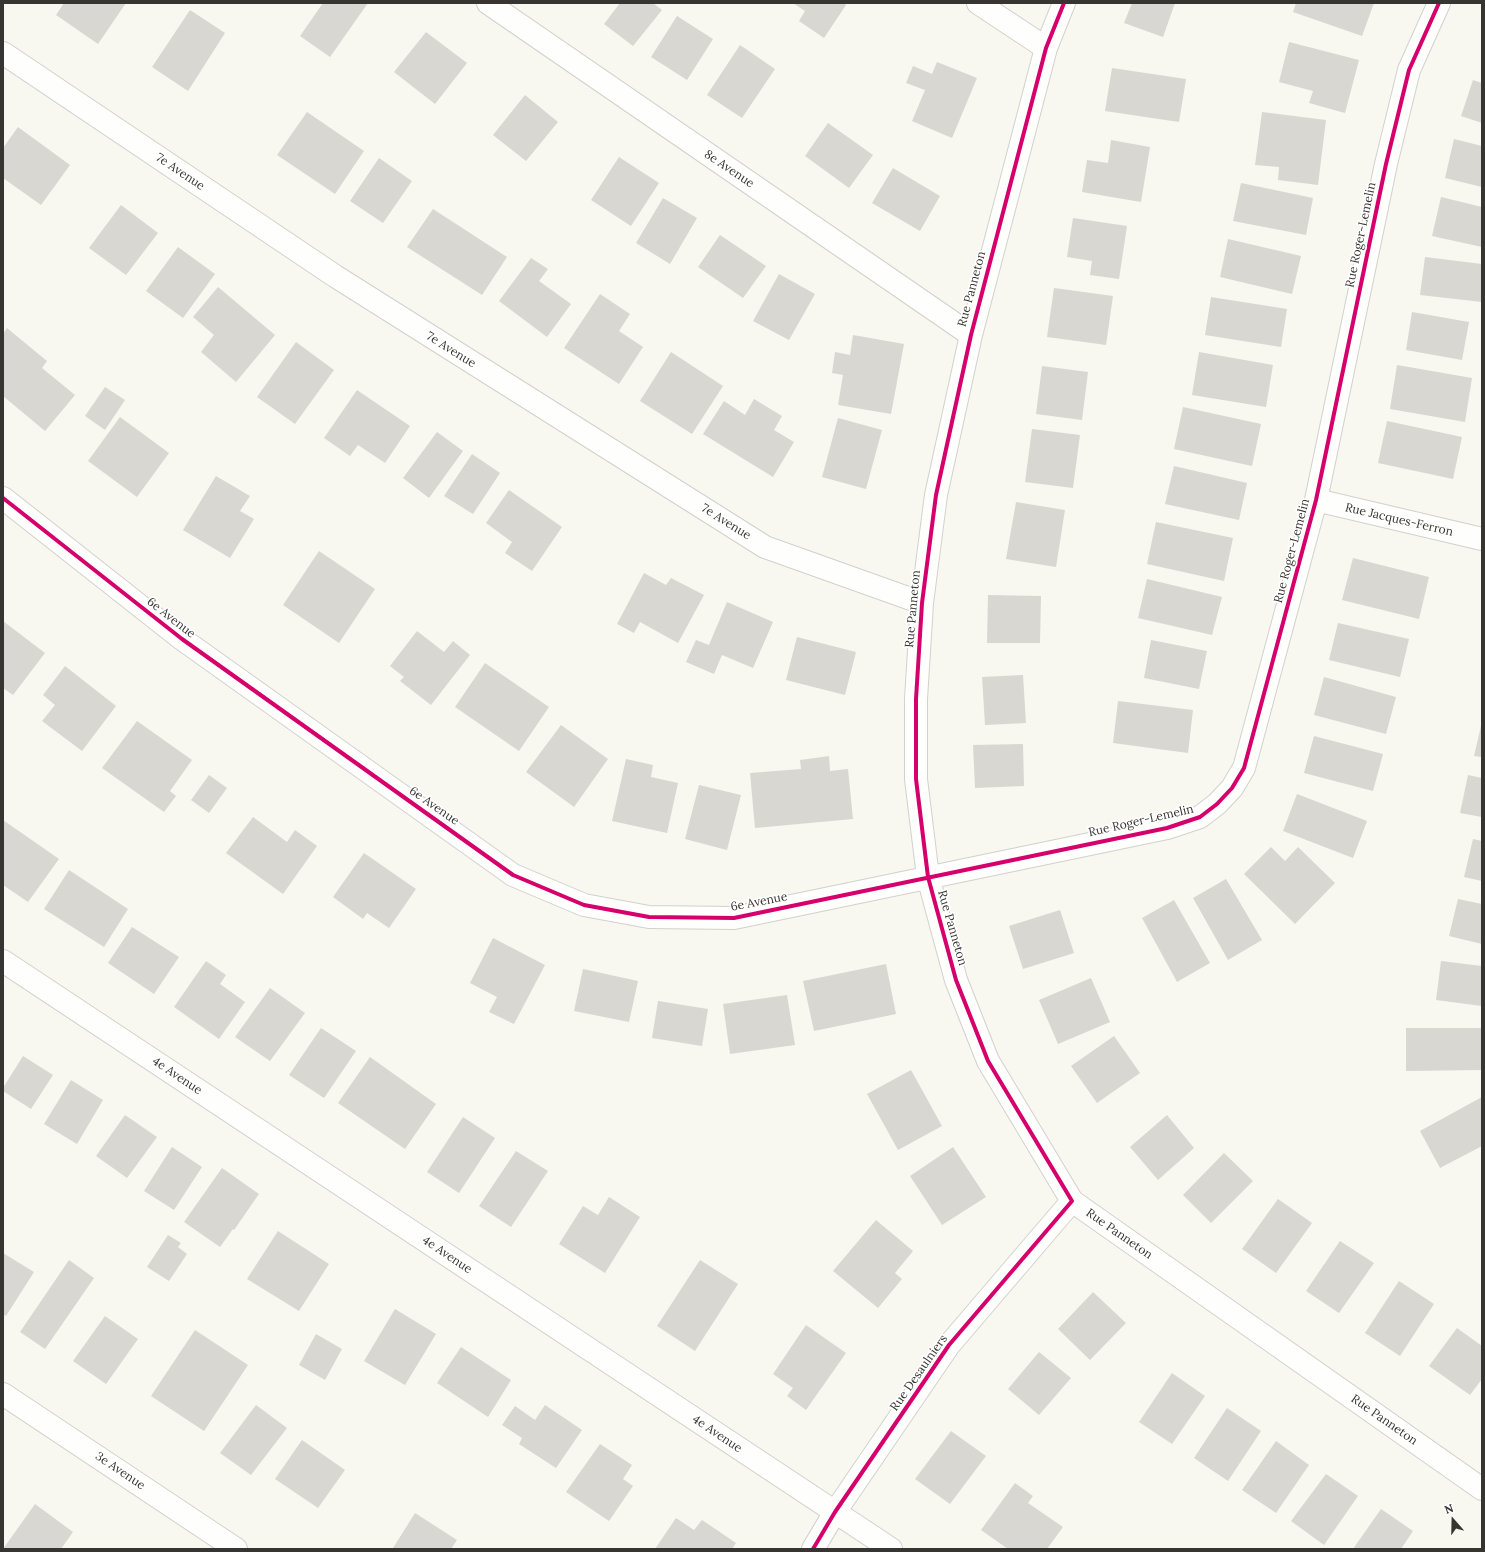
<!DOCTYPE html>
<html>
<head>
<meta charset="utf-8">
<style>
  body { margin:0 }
  #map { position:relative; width:1485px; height:1552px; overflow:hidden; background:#f8f7f0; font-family:Lora,serif }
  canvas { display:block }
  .frame { position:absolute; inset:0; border:4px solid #363531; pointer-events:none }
  .north { position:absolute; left:1433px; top:1500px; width:40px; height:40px; -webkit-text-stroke:3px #fff; paint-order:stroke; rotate:340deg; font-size:11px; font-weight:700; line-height:16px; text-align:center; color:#363531 }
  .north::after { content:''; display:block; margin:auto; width:14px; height:18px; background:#363531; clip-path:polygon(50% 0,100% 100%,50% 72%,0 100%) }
</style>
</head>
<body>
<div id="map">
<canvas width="1485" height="1552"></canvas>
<div class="frame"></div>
<div class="north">N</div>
</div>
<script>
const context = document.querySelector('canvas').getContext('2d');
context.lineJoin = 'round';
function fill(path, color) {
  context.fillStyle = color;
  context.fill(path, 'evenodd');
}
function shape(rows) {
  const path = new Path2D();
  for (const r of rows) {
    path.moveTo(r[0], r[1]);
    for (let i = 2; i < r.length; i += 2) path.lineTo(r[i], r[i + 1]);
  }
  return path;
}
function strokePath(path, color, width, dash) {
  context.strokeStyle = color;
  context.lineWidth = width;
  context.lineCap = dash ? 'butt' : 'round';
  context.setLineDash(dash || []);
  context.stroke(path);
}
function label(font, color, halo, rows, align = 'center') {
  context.font = font + ' Lora,serif';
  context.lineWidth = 3.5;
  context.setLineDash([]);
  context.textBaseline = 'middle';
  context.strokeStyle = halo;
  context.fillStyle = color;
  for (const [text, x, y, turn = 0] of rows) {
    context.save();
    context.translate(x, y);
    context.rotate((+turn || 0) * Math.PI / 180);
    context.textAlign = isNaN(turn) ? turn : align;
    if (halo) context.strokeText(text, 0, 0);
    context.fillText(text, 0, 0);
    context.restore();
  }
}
const building = shape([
  [64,3,126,3,98,44,56,15],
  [323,3,368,3,330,57,300,36],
  [620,3,653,3,662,10,633,46,604,24],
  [793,3,844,3,846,5,824,38,799,21,805,11],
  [1132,3,1175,3,1163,37,1124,23],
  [1296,3,1374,3,1362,36,1293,12],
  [190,10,225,33,188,91,152,67],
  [677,16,713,39,687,80,651,57],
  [426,32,467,63,435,104,394,72],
  [1289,42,1359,60,1345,113,1309,103,1313,91,1279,82],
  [740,45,775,69,742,118,707,95],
  [937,62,977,78,952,138,912,121,925,90,906,83,913,66,932,74],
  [1112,68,1186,79,1179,122,1105,111],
  [1473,80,1482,83,1482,123,1461,116],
  [525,95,558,122,526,161,493,135],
  [307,112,364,151,335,194,277,155],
  [1262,112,1326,120,1318,185,1278,180,1279,167,1255,165],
  [828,123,873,155,849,188,805,156],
  [18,127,70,165,41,205,3,178,3,148],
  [1454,139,1482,146,1482,187,1445,178],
  [1111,140,1150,147,1141,202,1082,192,1087,160,1108,163],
  [619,157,659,183,631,226,591,200],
  [379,158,412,181,383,223,350,201],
  [893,168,940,196,920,231,872,203],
  [1241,183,1313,198,1306,235,1233,221],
  [1441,197,1482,207,1482,247,1432,236],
  [663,198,697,218,670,264,636,243],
  [121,205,158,233,126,275,89,248],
  [433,209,507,257,482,295,407,247],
  [1073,218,1127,226,1119,279,1090,275,1092,261,1067,257],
  [720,235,766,266,743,298,698,267],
  [1228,239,1301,256,1292,294,1220,277],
  [178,247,215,274,183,318,146,291],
  [1425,257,1482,264,1482,302,1420,295],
  [531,258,548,269,539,281,571,304,547,337,499,301],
  [779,274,815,294,789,340,753,321],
  [218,287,275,335,236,382,201,352,214,335,193,317],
  [1054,288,1113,296,1106,345,1047,337],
  [600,294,630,314,619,331,643,347,619,384,564,348],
  [1211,297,1287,309,1281,347,1205,335],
  [1412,312,1469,322,1462,360,1406,350],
  [7,328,47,361,42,368,75,395,45,431,3,396,3,334],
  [853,335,904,344,891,414,838,405,843,375,832,373,835,352,850,355],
  [296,342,334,370,295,424,257,397],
  [671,352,723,386,692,434,640,401],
  [1199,352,1273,365,1266,407,1192,395],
  [1397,365,1472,378,1465,422,1390,409],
  [1042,366,1088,372,1082,420,1036,414],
  [105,387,125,400,105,430,85,416],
  [357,390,410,426,385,463,358,445,350,456,324,438],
  [754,399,782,416,774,430,794,442,773,477,703,434,724,401,745,415],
  [1183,407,1261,424,1252,466,1174,449],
  [120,417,169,453,137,497,88,461],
  [838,418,882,430,866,489,822,477],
  [1387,421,1462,437,1453,479,1378,463],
  [1032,429,1080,435,1073,488,1025,482],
  [437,432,463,451,429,498,403,478],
  [472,454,500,473,473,514,444,496],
  [1174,466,1247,483,1239,520,1165,504],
  [216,476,250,496,240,511,254,519,230,558,183,530],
  [509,490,562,527,532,571,505,553,512,542,486,523],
  [1016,502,1065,510,1056,567,1006,559],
  [1156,522,1233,538,1224,581,1147,564],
  [319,551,375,589,339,643,283,605],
  [1353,558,1429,577,1419,619,1342,600],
  [644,573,666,585,671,578,704,595,678,643,640,622,634,633,617,624],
  [1147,579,1222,597,1212,635,1138,618],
  [988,595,1041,596,1040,643,987,643],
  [727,602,773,622,753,668,722,655,714,674,686,662,696,640,709,645],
  [3,621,45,653,13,695,3,688],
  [1338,623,1409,639,1400,677,1329,660],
  [417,631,444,652,453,641,470,655,431,705,400,681,404,677,390,666],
  [797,637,856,652,845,695,786,680],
  [1151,640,1207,651,1199,689,1144,678],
  [485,663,549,707,519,751,455,707],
  [65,666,116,706,82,751,42,721,55,705,43,695],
  [1023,675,1026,723,985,725,982,677],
  [1324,677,1396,697,1386,734,1314,715],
  [1118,701,1193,710,1188,753,1113,743],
  [137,721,192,760,170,791,176,796,164,812,102,768],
  [561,725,608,759,574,807,526,772],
  [1481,726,1482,726,1482,757,1474,756],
  [1314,736,1383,754,1373,791,1304,773],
  [1023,744,1024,786,975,788,973,745],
  [829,756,830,771,848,769,853,819,755,828,750,773,801,769,800,760],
  [626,759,653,765,651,777,678,783,667,833,612,821],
  [209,775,227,788,209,813,191,800],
  [1468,775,1482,778,1482,817,1460,813],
  [699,785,741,795,727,850,685,839],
  [1297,794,1367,821,1353,858,1283,831],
  [253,817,287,842,295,830,317,846,283,894,226,853],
  [3,820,59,859,28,902,3,885],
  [1473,839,1482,841,1482,881,1464,877],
  [1271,847,1285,861,1298,847,1335,883,1295,924,1244,874],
  [364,853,416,889,389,928,367,913,363,919,333,897],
  [69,870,128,909,104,947,44,909],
  [1226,879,1262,940,1228,960,1193,898],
  [1458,899,1482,904,1482,944,1449,936],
  [1174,900,1210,963,1177,982,1142,918],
  [1060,910,1074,953,1023,969,1009,926],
  [132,927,179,957,154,994,108,963],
  [493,938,545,965,514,1024,489,1012,497,997,470,983],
  [206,961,226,975,220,984,245,1002,219,1039,174,1007],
  [1441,961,1482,966,1482,1006,1436,1000],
  [886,964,896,1014,814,1031,803,981],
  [583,969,638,981,629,1022,574,1011],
  [1091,978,1110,1022,1058,1044,1039,1000],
  [270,988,305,1013,270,1061,235,1037],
  [787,995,795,1045,730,1054,723,1004],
  [658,1001,708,1009,702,1046,652,1038],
  [321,1028,356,1051,324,1098,289,1075],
  [1406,1028,1482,1028,1482,1070,1406,1071],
  [1114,1036,1140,1073,1097,1103,1071,1066],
  [23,1056,53,1075,31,1109,3,1091,3,1088],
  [370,1057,436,1104,405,1149,338,1103],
  [911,1070,942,1126,898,1150,867,1094],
  [71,1080,103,1100,77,1144,44,1124],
  [1482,1097,1482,1146,1440,1168,1420,1131],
  [125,1115,157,1137,127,1178,96,1156],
  [1167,1115,1194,1148,1158,1180,1130,1147],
  [463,1117,495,1138,459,1193,427,1172],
  [172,1147,202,1167,174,1210,144,1191],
  [953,1147,986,1197,942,1225,910,1176],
  [516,1151,548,1171,511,1227,479,1206],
  [1224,1153,1253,1181,1211,1223,1183,1195],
  [222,1168,259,1194,234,1230,233,1229,220,1247,184,1222],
  [609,1197,640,1217,605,1273,559,1244,583,1206,598,1215],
  [1278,1199,1312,1223,1276,1273,1242,1249],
  [876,1220,913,1251,895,1273,902,1279,878,1308,833,1271],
  [278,1231,329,1264,299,1311,247,1279],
  [168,1235,181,1243,178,1247,187,1254,169,1281,147,1267],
  [1340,1241,1374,1263,1339,1313,1306,1291],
  [3,1253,34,1272,6,1316,3,1314],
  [69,1260,94,1278,45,1349,20,1332],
  [700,1260,738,1284,695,1351,657,1326],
  [1399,1281,1434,1304,1400,1356,1365,1333],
  [1093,1292,1126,1323,1090,1360,1058,1329],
  [395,1309,436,1334,405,1385,364,1361],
  [105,1316,138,1339,106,1384,73,1361],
  [806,1325,846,1353,806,1410,787,1396,793,1388,773,1374],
  [1457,1328,1482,1346,1482,1379,1470,1395,1429,1366],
  [195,1330,248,1365,204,1431,151,1396],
  [316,1334,342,1349,325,1380,299,1365],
  [461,1347,511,1380,488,1417,437,1383],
  [1039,1352,1071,1378,1039,1415,1008,1389],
  [1172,1373,1205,1396,1172,1444,1139,1422],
  [256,1405,287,1428,251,1475,220,1453],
  [545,1405,582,1430,556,1468,519,1444,522,1438,502,1425,515,1406,535,1420],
  [1227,1408,1261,1431,1228,1481,1194,1458],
  [951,1431,986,1456,950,1504,915,1479],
  [302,1440,345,1470,318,1508,275,1479],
  [1276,1441,1309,1465,1276,1513,1242,1490],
  [600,1444,632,1465,623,1479,633,1486,609,1521,566,1492],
  [1326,1474,1358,1496,1324,1545,1291,1521],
  [1015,1483,1033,1496,1028,1503,1063,1527,1047,1549,1008,1549,981,1530],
  [35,1504,73,1532,61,1549,3,1549],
  [1381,1509,1413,1531,1401,1549,1353,1549],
  [415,1513,457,1540,451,1549,395,1549,393,1548],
  [676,1518,694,1530,702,1520,736,1543,732,1549,655,1549]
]);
const minor = shape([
  [488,3,971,335],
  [978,3,1046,48],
  [1064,3,1046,48,971,335,936,495,922,603,916,699,916,779,928,877,956,980,988,1061,1072,1201,1482,1489],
  [3,53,335,276,765,547,922,603],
  [3,498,182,639,513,875,584,905,649,917,734,918,1167,828,1200,817,1217,804,1232,788,1244,768,1316,500,1386,164,1409,70,1439,3],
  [1316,500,1482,539],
  [3,961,891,1549],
  [3,1394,236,1549],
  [813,1549,835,1512,949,1345,1072,1201]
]);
const cycleway = shape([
  [3,498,182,639,513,875,584,905,649,917,734,918,1167,828,1200,817,1217,804,1232,788,1244,768,1316,500,1386,164,1409,70,1439,3],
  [813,1549,835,1512,949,1345,1072,1201,988,1061,956,980,928,877,916,779,916,699,922,603,936,495,971,335,1046,48,1064,3]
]);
const streetNames = [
  ["8e Avenue",729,169,34],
  ["7e Avenue",180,172,34],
  ["Rue Roger-Lemelin",1361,235,-78],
  ["Rue Panneton",972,289,-75],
  ["7e Avenue",451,350,32],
  ["Rue Jacques-Ferron",1399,520,13],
  ["7e Avenue",726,522,32],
  ["Rue Roger-Lemelin",1292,551,-75],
  ["Rue Panneton",913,609,-85],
  ["6e Avenue",171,618,38],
  ["6e Avenue",434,806,35],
  ["Rue Roger-Lemelin",1141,821,-13],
  ["6e Avenue",759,902,-11],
  ["Rue Panneton",952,928,74],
  ["4e Avenue",177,1076,34],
  ["Rue Panneton",1119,1234,35],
  ["4e Avenue",447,1255,34],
  ["Rue Desaulniers",919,1373,-55],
  ["Rue Panneton",1384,1420,35],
  ["4e Avenue",717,1434,34],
  ["3e Avenue",120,1471,34]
];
fill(building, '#d8d7d2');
strokePath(minor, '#d2d1cc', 24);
strokePath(minor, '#fefefd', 22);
strokePath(cycleway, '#d6006c', 4);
label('12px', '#363531', '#fff', streetNames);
</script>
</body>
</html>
